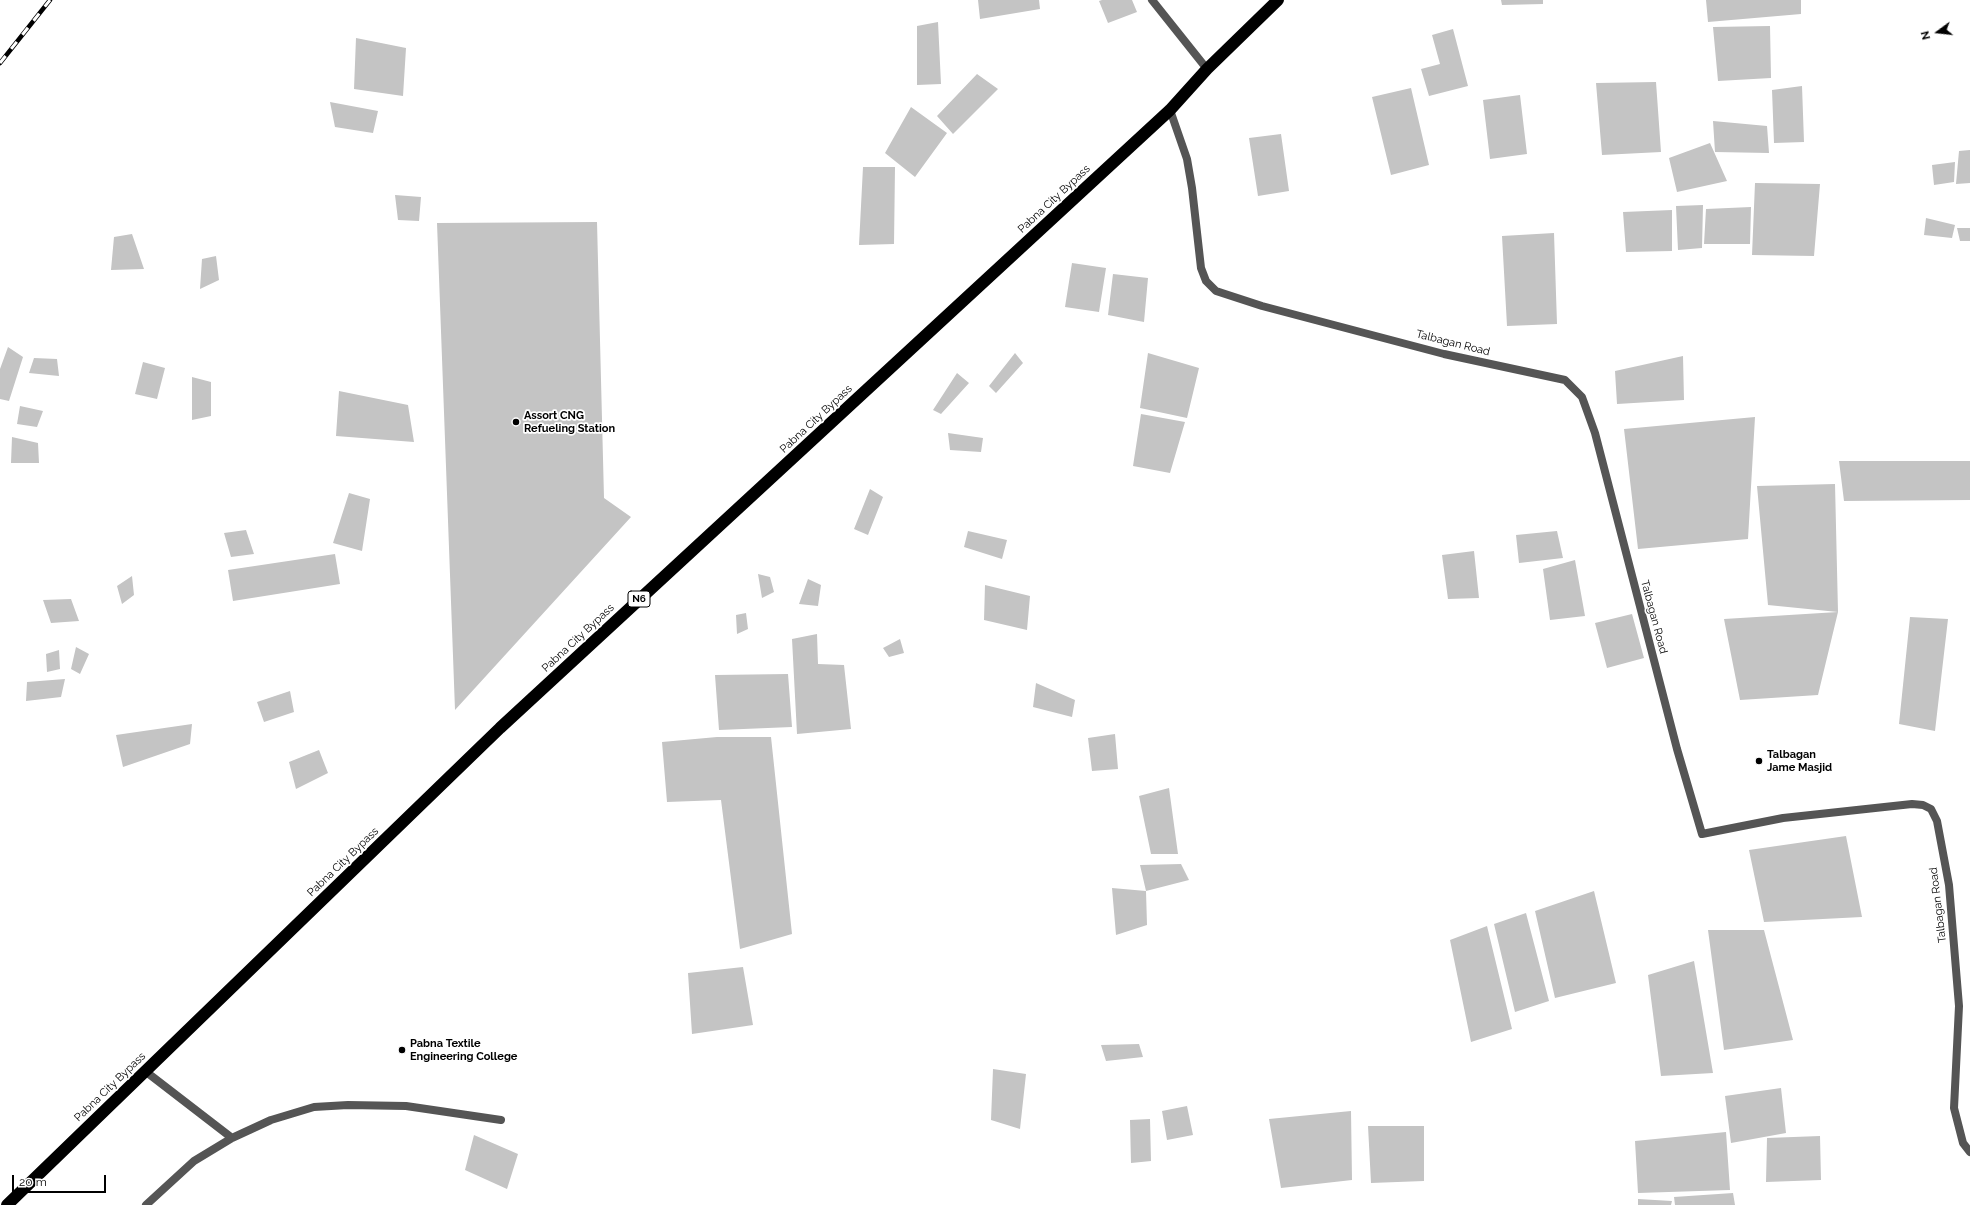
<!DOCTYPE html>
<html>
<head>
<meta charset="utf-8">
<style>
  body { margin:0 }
  #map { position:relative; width:1970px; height:1205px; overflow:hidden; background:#fff; font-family:Raleway,sans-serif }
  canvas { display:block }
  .north { position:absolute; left:1918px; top:12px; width:40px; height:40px; -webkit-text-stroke:3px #fff; paint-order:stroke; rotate:255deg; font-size:11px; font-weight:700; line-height:16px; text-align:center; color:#000 }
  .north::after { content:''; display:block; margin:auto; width:14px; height:18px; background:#000; clip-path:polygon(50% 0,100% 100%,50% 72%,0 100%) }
  .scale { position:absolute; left:12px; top:1175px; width:94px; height:18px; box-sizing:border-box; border:2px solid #000; border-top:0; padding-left:5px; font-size:12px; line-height:14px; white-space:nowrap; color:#000; -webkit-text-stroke:3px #fff; paint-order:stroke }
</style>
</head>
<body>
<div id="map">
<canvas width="1970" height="1205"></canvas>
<div class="north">N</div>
<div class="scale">20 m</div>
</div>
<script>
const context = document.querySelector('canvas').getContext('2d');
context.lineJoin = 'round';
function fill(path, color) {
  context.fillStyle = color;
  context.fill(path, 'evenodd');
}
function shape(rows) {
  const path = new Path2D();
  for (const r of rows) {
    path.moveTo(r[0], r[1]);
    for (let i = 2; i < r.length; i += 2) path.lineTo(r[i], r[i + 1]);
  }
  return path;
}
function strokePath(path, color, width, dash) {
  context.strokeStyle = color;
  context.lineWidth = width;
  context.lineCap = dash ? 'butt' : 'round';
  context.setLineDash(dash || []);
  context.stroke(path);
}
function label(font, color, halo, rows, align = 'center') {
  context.font = font + ' Raleway,sans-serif';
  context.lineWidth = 3.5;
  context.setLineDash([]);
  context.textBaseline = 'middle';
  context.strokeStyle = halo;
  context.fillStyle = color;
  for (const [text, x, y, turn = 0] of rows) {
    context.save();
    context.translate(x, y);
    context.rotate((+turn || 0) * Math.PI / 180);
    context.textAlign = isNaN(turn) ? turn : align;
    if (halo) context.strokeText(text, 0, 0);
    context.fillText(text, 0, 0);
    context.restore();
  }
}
const building = shape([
  [978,0,1039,0,1040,9,980,19],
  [1102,0,1132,0,1137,12,1108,23,1099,1],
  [1501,0,1543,0,1543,4,1502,5],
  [1706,0,1801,0,1801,14,1708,22],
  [938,22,941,84,917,85,917,26],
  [1770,26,1771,78,1718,81,1713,27],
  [1453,29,1468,86,1429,96,1421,69,1440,64,1432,35],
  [356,38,406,48,403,96,354,89],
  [977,74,998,89,953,134,937,116],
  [1656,82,1661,152,1602,155,1596,83],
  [1802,86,1804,142,1774,143,1772,90],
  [1411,88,1429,165,1391,175,1372,97],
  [1520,95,1527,154,1490,159,1483,100],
  [330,102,378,111,373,133,335,127],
  [911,107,947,133,915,177,885,153],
  [1713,121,1767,126,1769,153,1715,152],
  [1281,134,1289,191,1258,196,1249,138],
  [1710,143,1727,181,1677,192,1669,158],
  [1970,150,1970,183,1956,184,1959,151],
  [1955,162,1954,182,1934,185,1932,165],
  [863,167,895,167,894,244,859,245],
  [1755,183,1820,184,1814,256,1752,255],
  [395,195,421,197,419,221,398,220],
  [1703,205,1702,248,1678,250,1676,206],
  [1751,207,1750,244,1704,244,1706,209],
  [1672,210,1672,251,1626,252,1623,212],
  [1926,218,1955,225,1952,238,1924,235],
  [597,222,604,498,631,517,455,710,437,223],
  [1957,228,1970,228,1970,241,1960,241],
  [1554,233,1557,324,1507,326,1502,236],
  [132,234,144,269,111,270,114,237],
  [216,256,219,280,200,289,202,259],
  [1072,263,1106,268,1099,312,1065,307],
  [1113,274,1148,278,1144,322,1108,315],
  [8,347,23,357,9,401,0,399,0,369],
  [1015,353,1023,363,996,393,989,386],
  [1148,353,1199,368,1187,418,1140,408],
  [1683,356,1684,400,1617,404,1615,371],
  [34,358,57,359,59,376,29,373],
  [143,362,165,368,157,399,135,394],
  [957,373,969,383,941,414,933,410],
  [192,377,211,382,211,416,192,420],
  [339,391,408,405,414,442,336,436],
  [20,406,43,411,37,427,17,424],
  [1141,414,1185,422,1170,473,1133,466],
  [1755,417,1748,539,1638,549,1624,429],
  [948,433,983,438,981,452,950,450],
  [12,437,38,443,39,463,11,463],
  [1839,461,1970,461,1970,500,1844,501],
  [1835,484,1838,612,1818,695,1740,700,1724,619,1838,612,1768,605,1757,486],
  [870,489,883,497,868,535,854,529],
  [349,493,370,499,362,551,333,543],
  [246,530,254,554,231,557,224,533],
  [968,531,1007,540,1002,559,964,547],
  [1557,531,1563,558,1519,563,1516,535],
  [1474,551,1479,598,1448,599,1442,555],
  [335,554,340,584,233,601,228,570],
  [1575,560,1585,616,1550,620,1543,569],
  [758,574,770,577,774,592,762,598],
  [132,576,134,595,122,604,117,586],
  [808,579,821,585,818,606,799,604],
  [985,585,1030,596,1027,630,984,620],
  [71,599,79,621,51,623,43,600],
  [746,613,748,629,737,634,736,615],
  [1632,614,1644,658,1607,668,1595,623],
  [1910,617,1948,619,1935,731,1899,724],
  [817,634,818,664,844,665,851,729,797,734,792,639],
  [900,639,904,653,889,657,883,648],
  [76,647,89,654,80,674,71,669],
  [59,650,60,669,47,672,46,654],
  [788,674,792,727,719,730,715,675],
  [65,679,61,697,26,701,27,682],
  [1036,683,1075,700,1072,717,1033,707],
  [290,691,294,712,264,722,257,702],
  [192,724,190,744,123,767,116,735],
  [1115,734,1118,769,1092,771,1088,738],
  [717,737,771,737,792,934,740,949,721,800,667,802,662,742],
  [319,750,328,773,296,789,289,762],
  [1169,788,1178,854,1151,854,1139,796],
  [1846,836,1862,917,1764,922,1749,850],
  [1181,864,1189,880,1146,891,1140,865],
  [1112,888,1146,891,1147,925,1116,935],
  [1594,891,1616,983,1555,998,1535,911],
  [1526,913,1549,1001,1515,1012,1494,924],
  [1487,926,1512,1029,1471,1042,1450,940],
  [1708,930,1764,930,1793,1040,1724,1050],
  [1694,961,1713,1073,1661,1076,1648,975],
  [743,967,753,1025,692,1034,688,973],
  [1139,1044,1143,1057,1106,1061,1101,1045],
  [993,1069,1026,1074,1020,1129,991,1120],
  [1781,1088,1786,1133,1731,1143,1725,1096],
  [1187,1106,1193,1135,1167,1140,1162,1111],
  [1351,1111,1352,1180,1281,1188,1269,1119],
  [1150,1119,1151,1161,1131,1163,1130,1120],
  [1368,1126,1424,1126,1424,1181,1371,1183],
  [1726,1132,1730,1190,1638,1193,1635,1141],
  [474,1135,518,1154,507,1189,465,1170],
  [1820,1136,1821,1180,1766,1182,1767,1138],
  [1733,1193,1735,1205,1675,1205,1674,1197],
  [1638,1199,1672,1201,1671,1205,1638,1205]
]);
const lane = shape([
  [145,1071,232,1138,271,1120,314,1107,348,1105,406,1106,501,1120],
  [146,1205,194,1161,232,1138]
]);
const street = shape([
  [1152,0,1207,69],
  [1170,110,1187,159,1192,188,1201,268,1206,281,1216,291,1262,306,1444,354,1565,380,1582,397,1595,433,1677,749,1702,834,1783,818,1912,804,1923,805,1931,809,1937,821,1949,885,1959,1006,1954,1108,1963,1143,1970,1152]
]);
const highway = shape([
  [7,1205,500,728,1170,110,1207,69,1278,0]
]);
const rail = shape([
  [0,63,50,0]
]);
const markers = [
  [516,422,4,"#000"],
  [1759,761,4,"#000"],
  [402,1050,4,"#000"]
];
const shields = [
  [639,599,22]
];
const shieldNames = [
  ["N6",639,599]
];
const streetNames = [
  ["Pabna City Bypass",1054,199,-43],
  ["Talbagan Road",1453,343,14],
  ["Pabna City Bypass",816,419,-43],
  ["Talbagan Road",1654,617,75],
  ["Pabna City Bypass",578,638,-43],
  ["Pabna City Bypass",343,862,-44],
  ["Talbagan Road",1938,905,-97],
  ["Pabna City Bypass",110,1087,-44]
];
const poiNames = [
  ["Assort CNG",524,416],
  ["Refueling Station",524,429],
  ["Talbagan",1767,755],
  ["Jame Masjid",1767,768],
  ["Pabna Textile",410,1044],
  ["Engineering College",410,1057]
];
fill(building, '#c4c4c4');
strokePath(lane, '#555', 8);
strokePath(street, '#555', 8);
strokePath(highway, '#000', 12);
strokePath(rail, '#000', 4.5);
strokePath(rail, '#fff', 3, [9]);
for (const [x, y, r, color] of markers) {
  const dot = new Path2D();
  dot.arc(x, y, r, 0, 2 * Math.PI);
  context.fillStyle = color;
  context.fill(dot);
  strokePath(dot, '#fff', 1.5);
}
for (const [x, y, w] of shields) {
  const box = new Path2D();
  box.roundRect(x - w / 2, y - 8, w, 16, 3);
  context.fillStyle = '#fff';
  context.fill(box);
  strokePath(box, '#000', 1);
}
label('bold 10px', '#000', null, shieldNames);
label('11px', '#000', '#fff', streetNames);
label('bold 11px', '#000', '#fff', poiNames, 'left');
</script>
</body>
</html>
